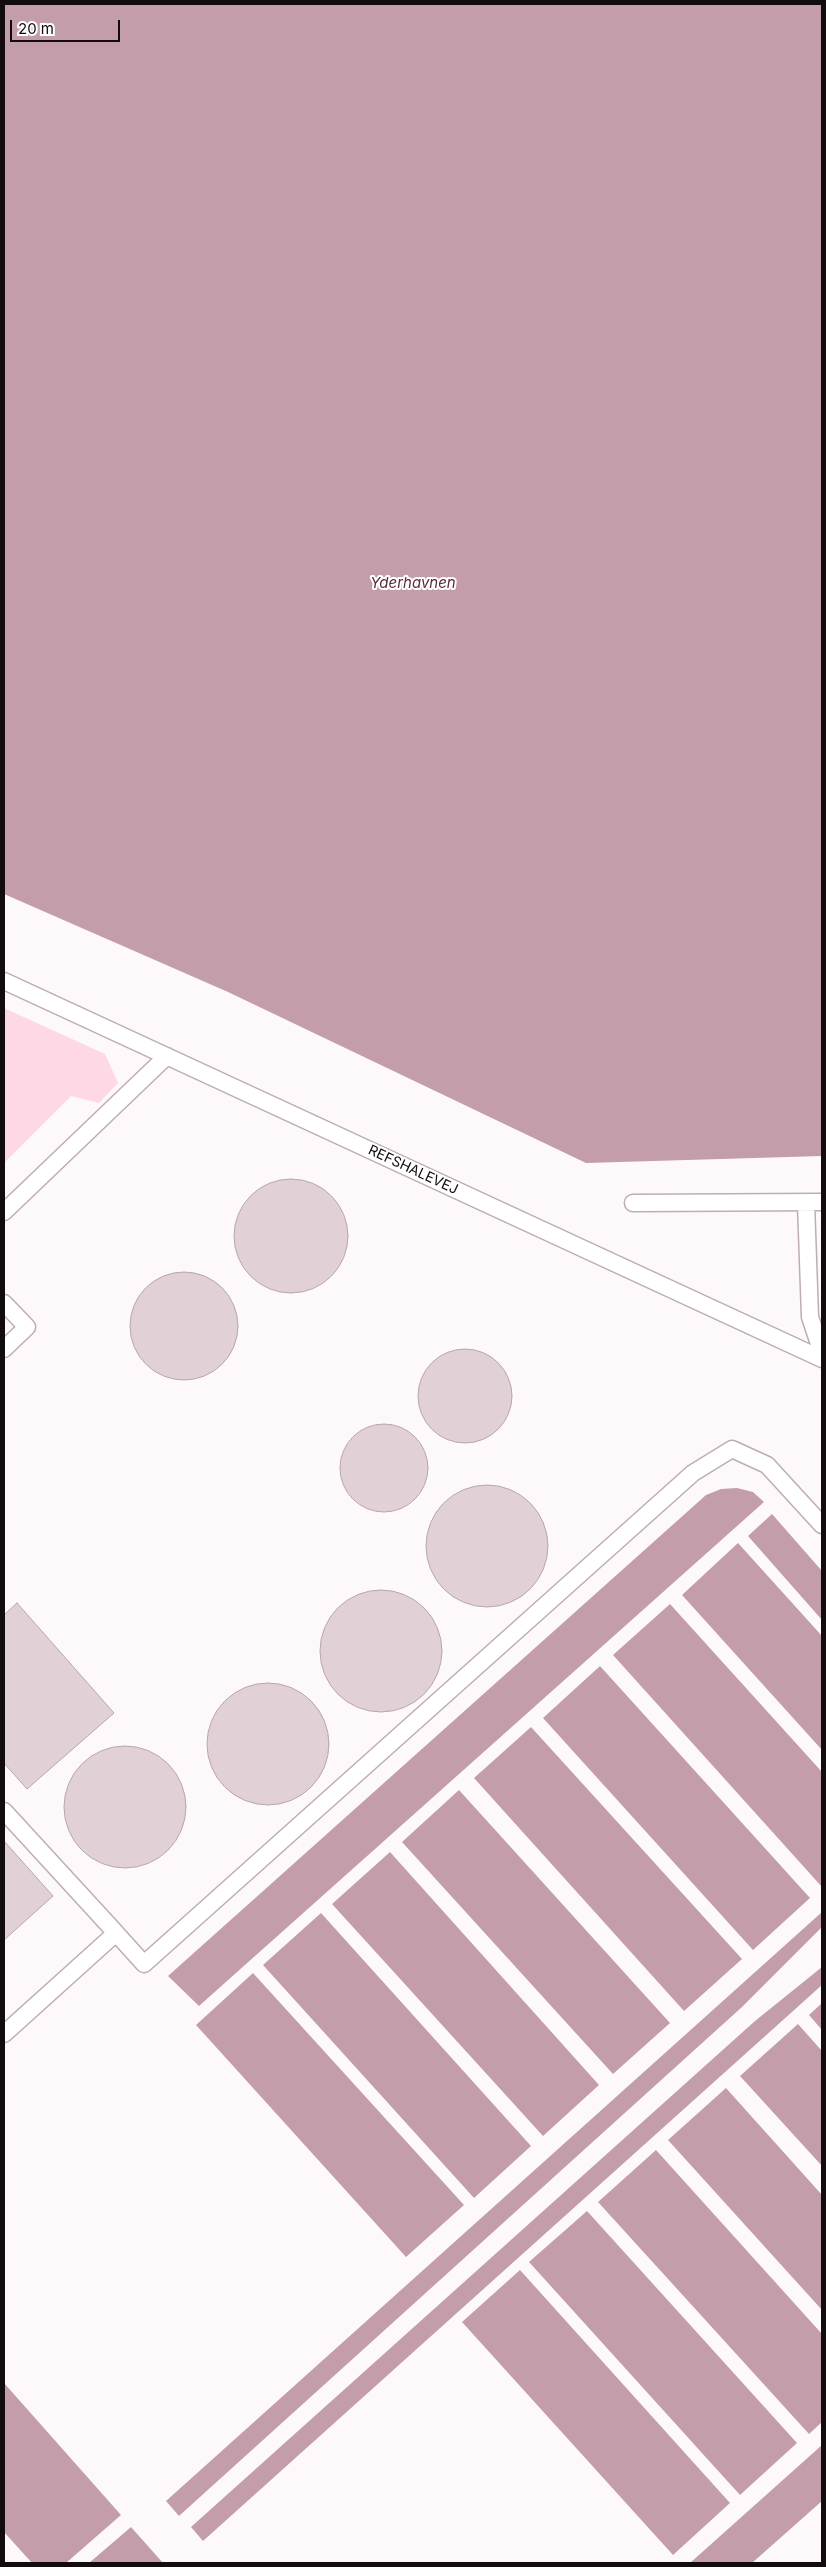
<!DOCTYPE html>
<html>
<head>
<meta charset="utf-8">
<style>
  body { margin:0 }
  #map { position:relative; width:826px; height:2567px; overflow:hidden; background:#fdf9fb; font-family:Inter,sans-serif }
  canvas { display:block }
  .frame { position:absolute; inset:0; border:5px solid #120c0e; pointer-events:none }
  .scale { position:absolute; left:10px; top:20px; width:110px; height:22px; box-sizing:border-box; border:2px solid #120c0e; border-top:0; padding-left:6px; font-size:15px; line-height:18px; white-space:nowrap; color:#120c0e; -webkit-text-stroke:4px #fff; paint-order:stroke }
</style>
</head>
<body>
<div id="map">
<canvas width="826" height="2567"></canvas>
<div class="frame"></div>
<div class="scale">20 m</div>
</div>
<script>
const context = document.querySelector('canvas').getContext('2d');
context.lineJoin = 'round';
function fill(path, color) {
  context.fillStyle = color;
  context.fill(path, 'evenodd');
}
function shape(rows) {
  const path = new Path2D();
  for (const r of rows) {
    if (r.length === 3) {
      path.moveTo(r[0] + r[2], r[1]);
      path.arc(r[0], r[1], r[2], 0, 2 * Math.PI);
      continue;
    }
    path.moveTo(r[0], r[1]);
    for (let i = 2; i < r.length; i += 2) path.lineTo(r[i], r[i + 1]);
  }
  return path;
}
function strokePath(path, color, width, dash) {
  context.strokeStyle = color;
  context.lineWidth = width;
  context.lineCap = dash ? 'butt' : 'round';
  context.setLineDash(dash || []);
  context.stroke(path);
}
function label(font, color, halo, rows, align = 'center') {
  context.font = font + ' Inter,sans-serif';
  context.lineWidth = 4;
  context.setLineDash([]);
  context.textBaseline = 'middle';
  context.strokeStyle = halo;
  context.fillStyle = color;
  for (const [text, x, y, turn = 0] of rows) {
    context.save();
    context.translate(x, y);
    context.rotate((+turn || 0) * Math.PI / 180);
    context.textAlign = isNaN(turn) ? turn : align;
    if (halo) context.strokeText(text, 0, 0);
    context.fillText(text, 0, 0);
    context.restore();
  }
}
const green = shape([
  [4,1008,105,1054,118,1083,99,1103,71,1096,4,1163]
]);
const water = shape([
  [4,4,822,4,822,1156,586,1163,228,992,4,894],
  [737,1488,753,1492,764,1502,199,2006,168,1976,706,1495,721,1489],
  [772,1514,822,1571,822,1620,748,1536],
  [738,1543,822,1636,822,1750,682,1595],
  [670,1604,822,1772,822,1887,613,1655],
  [600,1666,810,1898,753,1950,543,1718],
  [531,1727,742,1959,684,2011,474,1778],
  [459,1790,670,2023,613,2074,402,1842],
  [390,1852,599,2085,543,2136,332,1904],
  [822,1912,822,1927,742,2007,179,2516,166,2501],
  [321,1913,531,2146,474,2198,263,1965],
  [822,1967,822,1985,203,2541,191,2527,755,2021],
  [253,1973,464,2205,406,2257,196,2025],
  [822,2003,822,2030,809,2015],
  [798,2024,822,2051,822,2166,740,2076],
  [726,2088,822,2195,822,2310,668,2140],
  [656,2150,822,2334,822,2422,809,2434,598,2202],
  [587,2211,797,2443,740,2495,529,2262],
  [520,2270,730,2503,673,2555,462,2322],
  [4,2383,121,2515,66,2563,32,2563,4,2532],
  [822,2445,822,2501,752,2563,690,2563],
  [131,2527,163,2563,89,2563]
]);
const building = shape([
  [291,1236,57],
  [184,1326,54],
  [465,1396,47],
  [384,1468,44],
  [487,1546,61],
  [381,1651,61],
  [17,1603,114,1713,27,1789,4,1763,4,1615,17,1603],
  [268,1744,61],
  [125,1807,61],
  [4,1841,53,1896,4,1940,4,1841]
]);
const lane = shape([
  [4,981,822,1359],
  [633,1203,822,1202],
  [806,1203,810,1317,822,1353],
  [4,1212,167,1056],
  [4,1303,27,1327,4,1349],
  [4,1811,116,1933],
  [4,2034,116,1933,144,1964,693,1473,732,1449,767,1465,822,1525]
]);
const streetNames = [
  ["REFSHALEVEJ",413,1170,25]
];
const waterNames = [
  ["Yderhavnen",413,583]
];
fill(green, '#ffd8e5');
fill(water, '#c39daa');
fill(building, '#e1d0d5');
strokePath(building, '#b7a6ac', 1);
strokePath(lane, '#beadb2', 19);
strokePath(lane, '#fff', 16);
label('14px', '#120c0e', '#fff', streetNames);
label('italic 15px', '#5d2b3f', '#fff', waterNames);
</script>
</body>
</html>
